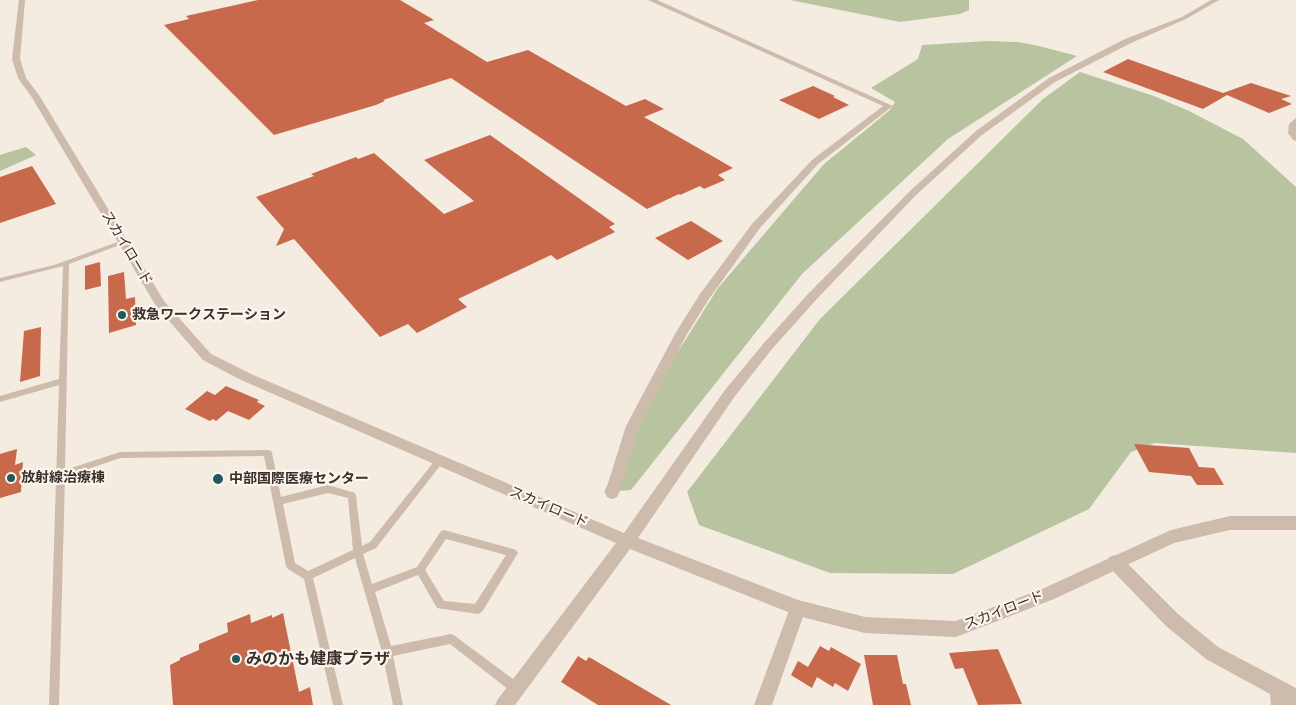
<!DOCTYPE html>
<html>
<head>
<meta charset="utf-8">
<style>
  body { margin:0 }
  canvas { display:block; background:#f4ebe1 }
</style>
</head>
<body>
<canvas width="1296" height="705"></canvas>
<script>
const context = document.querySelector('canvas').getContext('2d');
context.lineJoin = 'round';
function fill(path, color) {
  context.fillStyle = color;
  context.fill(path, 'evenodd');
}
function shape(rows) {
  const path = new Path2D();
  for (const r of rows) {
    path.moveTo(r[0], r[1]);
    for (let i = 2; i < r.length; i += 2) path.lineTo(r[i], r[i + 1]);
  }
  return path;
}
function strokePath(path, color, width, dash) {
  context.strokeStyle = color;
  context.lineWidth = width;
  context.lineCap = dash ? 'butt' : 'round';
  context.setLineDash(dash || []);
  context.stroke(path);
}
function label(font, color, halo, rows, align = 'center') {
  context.font = font + ' "Asap Condensed","Noto Sans JP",sans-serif';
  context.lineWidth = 4.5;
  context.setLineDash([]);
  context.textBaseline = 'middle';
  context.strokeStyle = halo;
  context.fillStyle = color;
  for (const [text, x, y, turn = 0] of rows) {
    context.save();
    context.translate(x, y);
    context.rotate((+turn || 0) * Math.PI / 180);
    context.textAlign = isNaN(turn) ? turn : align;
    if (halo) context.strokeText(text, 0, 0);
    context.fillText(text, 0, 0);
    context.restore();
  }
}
const green = shape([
  [790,0,969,0,969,10,960,14,900,22],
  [988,41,1017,42,1035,45,1077,56,948,139,802,274,631,490,604,492,659,382,718,288,824,164,890,110,895,102,871,88,918,59,922,45],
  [1080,72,1154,96,1189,111,1243,139,1296,187,1296,453,1155,443,1131,452,1089,509,953,574,830,573,699,525,687,492,820,319,1043,99],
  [26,147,36,155,0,171,0,155]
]);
const building = shape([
  [258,0,400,0,434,20,424,23,487,62,528,50,626,106,645,99,664,109,644,117,733,168,718,175,725,180,704,189,700,186,680,195,679,194,647,209,451,78,383,100,385,101,376,105,274,135,164,25,189,19,186,16],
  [1128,59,1223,93,1251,83,1291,96,1281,99,1292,104,1269,113,1227,95,1203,109,1103,72],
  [813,86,835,96,833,97,849,105,819,119,779,100],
  [490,135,615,224,609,227,615,232,557,260,551,255,458,299,467,307,417,333,408,324,380,337,294,239,276,246,284,229,256,197,314,176,311,174,356,157,358,159,374,153,444,214,474,201,424,160],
  [32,166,56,204,0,223,0,177],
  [691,221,723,241,688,260,655,238],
  [100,262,101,286,85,290,85,266],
  [124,272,126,299,135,297,136,325,109,333,108,276],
  [41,327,40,376,20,382,24,331],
  [226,386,259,400,257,402,265,406,249,420,228,411,216,421,213,419,210,421,185,409,207,391,215,395],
  [1134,444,1189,448,1199,467,1214,468,1224,485,1197,485,1191,476,1149,472],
  [17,449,15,465,23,462,21,492,0,498,0,454],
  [283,613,299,692,310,687,313,705,173,705,170,665,180,660,180,658,199,650,199,644,228,632,227,623,250,614,251,623,272,615,272,618],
  [820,646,829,651,831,647,861,664,848,691,835,683,833,687,817,677,812,688,791,675,798,661,808,667],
  [998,649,1022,704,978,705,963,668,955,669,949,653],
  [864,655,897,655,903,684,906,684,911,705,873,705],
  [578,656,586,661,589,657,671,705,598,705,561,682]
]);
const service = shape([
  [123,240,125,241,126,242,125,243,69,264,65,470,120,452,268,450,271,451,272,453,281,497,328,485,355,493,356,496,362,546,370,542,437,458,440,457,443,458,444,460,443,462,376,548,363,554,372,584,417,567,441,531,444,530,513,549,516,550,518,553,482,612,478,614,437,608,418,575,375,592,391,646,451,634,455,636,521,685,522,689,521,693,517,694,513,693,450,644,393,656,403,705,393,705,382,652,355,558,313,578,343,705,333,705,304,579,288,569,286,566,264,456,120,458,65,477,59,705,49,705,59,385,0,402,0,396,59,379,63,266,0,282,0,278,54,265,123,240],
  [328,493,348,498,353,550,308,571,295,563,283,504,328,493],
  [446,539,506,555,475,604,444,601,425,570,446,539]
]);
const minor = shape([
  [648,0,657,0,893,106,818,164,760,228,709,299,687,334,640,426,619,493,617,497,612,499,607,497,605,493,626,426,675,334,700,294,752,224,812,160,883,106,648,0],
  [1296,118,1296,141,1293,140,1288,133,1289,124,1296,118],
  [1115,555,1121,557,1178,614,1218,647,1296,688,1296,705,1271,705,1270,694,1206,659,1166,626,1109,567,1107,562,1109,557,1115,555],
  [798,600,804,603,806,608,772,705,754,705,790,608,792,603,798,600]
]);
const tertiary = shape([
  [19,0,25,0,20,59,26,78,39,95,164,301,211,354,251,374,624,533,725,390,764,343,807,295,910,191,976,131,1049,78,1125,39,1182,17,1211,0,1219,0,1186,19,1131,43,1055,82,982,135,916,195,815,301,772,349,735,396,638,538,798,600,865,617,956,621,1042,589,1171,530,1230,516,1296,516,1296,530,1230,530,1174,543,1054,599,956,637,865,633,798,616,630,549,515,705,495,705,498,699,616,543,241,380,203,360,156,306,31,96,18,78,12,59,19,0]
]);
const markers = [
  [122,315,5,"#1f5a5e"],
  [11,478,5,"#1f5a5e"],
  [218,479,6,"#1f5a5e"],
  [236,659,5,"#1f5a5e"]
];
const streetNames = [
  ["スカイロード",127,248,59],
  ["スカイロード",549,507,23],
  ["スカイロード",1004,610,-21]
];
const poiNames = [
  ["救急ワークステーション",132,315],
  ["放射線治療棟",21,478],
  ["中部国際医療センター",229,479]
];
const nearPoinames = [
  ["みのかも健康プラザ",246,659]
];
fill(green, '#b8c4a0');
fill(building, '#c8694b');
fill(service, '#cdbbac');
fill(minor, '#cdbbac');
fill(tertiary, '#cdbbac');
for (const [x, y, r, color] of markers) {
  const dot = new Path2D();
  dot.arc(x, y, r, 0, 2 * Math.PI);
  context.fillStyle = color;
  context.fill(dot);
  strokePath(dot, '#fbf5ee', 2);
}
label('14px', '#3b302b', '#fbf5ee', streetNames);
label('bold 14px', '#3b302b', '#fbf5ee', poiNames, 'left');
label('bold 16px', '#3b302b', '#fbf5ee', nearPoinames, 'left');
</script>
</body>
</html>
